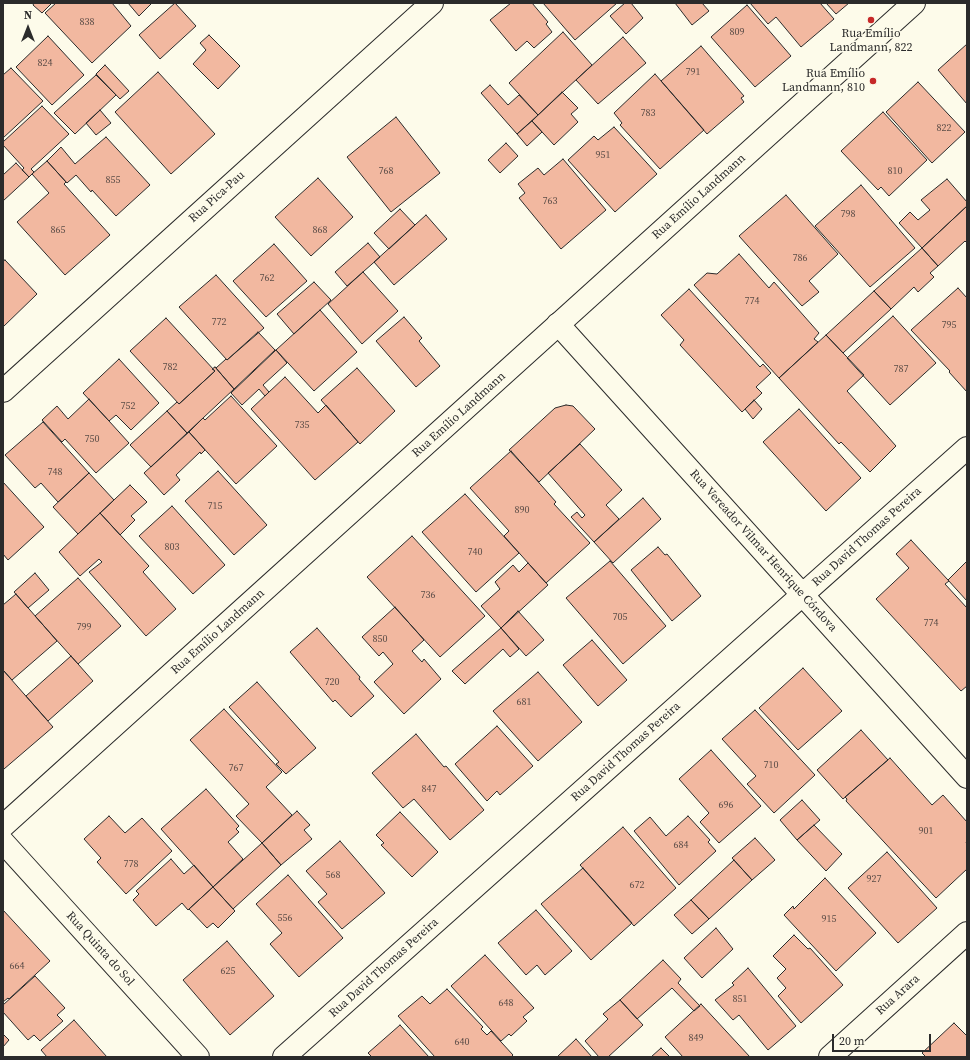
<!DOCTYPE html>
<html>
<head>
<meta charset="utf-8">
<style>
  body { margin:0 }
  #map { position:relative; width:970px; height:1060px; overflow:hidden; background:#fdfbea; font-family:"Source Serif 4",serif }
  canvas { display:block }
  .frame { position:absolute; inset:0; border:4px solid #2b2b2b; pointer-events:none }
  .north { position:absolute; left:8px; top:8px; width:40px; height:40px; -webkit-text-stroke:3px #fdfbea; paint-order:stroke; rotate:0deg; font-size:11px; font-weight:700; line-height:16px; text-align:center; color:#2b2b2b }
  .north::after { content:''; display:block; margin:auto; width:14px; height:18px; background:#2b2b2b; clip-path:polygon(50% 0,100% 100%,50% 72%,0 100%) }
  .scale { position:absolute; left:832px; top:1034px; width:99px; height:18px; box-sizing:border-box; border:2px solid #2b2b2b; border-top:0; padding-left:5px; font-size:12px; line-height:14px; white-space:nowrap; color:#2b2b2b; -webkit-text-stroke:3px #fdfbea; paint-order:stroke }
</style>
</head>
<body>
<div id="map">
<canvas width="970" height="1060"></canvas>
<div class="frame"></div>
<div class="north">N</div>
<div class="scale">20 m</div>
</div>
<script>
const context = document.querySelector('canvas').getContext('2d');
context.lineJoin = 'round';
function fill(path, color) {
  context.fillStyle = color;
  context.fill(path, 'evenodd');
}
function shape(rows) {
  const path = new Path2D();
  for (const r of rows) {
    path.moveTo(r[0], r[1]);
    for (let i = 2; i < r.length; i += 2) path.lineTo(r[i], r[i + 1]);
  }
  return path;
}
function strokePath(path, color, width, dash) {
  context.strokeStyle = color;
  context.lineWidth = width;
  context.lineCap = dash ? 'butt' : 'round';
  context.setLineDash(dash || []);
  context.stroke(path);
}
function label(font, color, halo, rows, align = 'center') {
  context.font = font + ' "Source Serif 4",serif';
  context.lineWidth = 3;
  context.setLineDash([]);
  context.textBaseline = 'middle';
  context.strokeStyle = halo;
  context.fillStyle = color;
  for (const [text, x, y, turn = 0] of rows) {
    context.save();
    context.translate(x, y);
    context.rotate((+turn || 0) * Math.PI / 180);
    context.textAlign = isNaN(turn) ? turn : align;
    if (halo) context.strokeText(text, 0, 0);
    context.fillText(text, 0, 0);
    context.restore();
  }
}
const building = shape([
  [34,3,52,3,42,13,33,5,34,3],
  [56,3,112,3,131,26,92,63,45,13,56,3],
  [128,3,152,3,139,16,128,3],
  [175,3,196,26,160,59,139,35,175,3],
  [511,3,532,3,548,22,546,24,552,32,534,48,527,41,516,51,490,20,511,3],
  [543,3,617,3,575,40,543,3],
  [625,3,631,3,643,18,626,34,610,16,625,3],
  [675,3,702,3,709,11,692,25,675,3],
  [750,3,820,3,834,19,801,47,776,17,768,24,750,3],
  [826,3,849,3,836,14,826,3],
  [747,5,791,56,755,87,711,37,747,5],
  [563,32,592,65,538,115,509,83,563,32],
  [209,35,240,66,218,89,193,64,206,50,200,43,209,35],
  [48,36,84,75,52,105,16,67,48,36],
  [623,37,646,63,598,104,576,80,623,37],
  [967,44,967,104,938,70,967,44],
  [701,46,744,96,741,98,744,102,707,134,661,81,701,46],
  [105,65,129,91,120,99,96,74,105,65],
  [11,68,43,101,3,138,3,75,11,68],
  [158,72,215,134,171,174,115,112,158,72],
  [655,74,704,130,660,169,620,125,622,123,614,113,655,74],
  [96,75,116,95,75,134,54,113,96,75],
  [918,82,965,132,932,163,886,112,918,82],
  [490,85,508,105,519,95,538,115,517,134,481,93,490,85],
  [562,92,578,108,571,114,578,122,554,145,532,121,562,92],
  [42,106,69,134,31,169,34,172,29,177,22,170,24,168,3,145,3,142,42,106],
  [100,110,111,123,96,135,86,123,100,110],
  [883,112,927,160,889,196,881,187,878,190,841,151,883,112],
  [396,117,440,173,391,212,347,157,396,117],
  [532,121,542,132,527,146,517,134,532,121],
  [614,127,657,174,615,212,568,160,594,136,598,140,614,127],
  [106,137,150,185,116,216,92,190,91,192,76,175,67,183,47,161,61,147,75,164,106,137],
  [506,143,518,156,500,173,488,160,506,143],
  [563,159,606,210,561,249,519,198,525,193,518,184,538,168,544,175,563,159],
  [47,161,66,182,64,184,110,235,65,275,17,222,49,193,32,174,47,161],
  [16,163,29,177,3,201,3,175,16,163],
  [318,178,353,217,311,256,275,217,318,178],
  [947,179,967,202,967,206,922,248,899,223,910,212,918,220,930,210,921,200,947,179],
  [861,185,915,248,870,287,815,226,861,185],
  [786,195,838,254,809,281,819,292,802,306,739,236,786,195],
  [967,206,967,243,965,241,938,266,922,248,967,206],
  [400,209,415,225,389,249,374,233,400,209],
  [426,215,447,239,394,285,374,262,426,215],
  [368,243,380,257,347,286,335,272,368,243],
  [274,244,307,281,266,317,233,281,274,244],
  [922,248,938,266,930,273,934,277,918,292,914,287,891,309,874,291,922,248],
  [739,254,769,288,774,282,819,333,814,339,818,342,779,378,694,285,707,273,717,274,739,254],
  [5,260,37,294,3,327,3,261,5,260],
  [363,272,398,311,362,344,328,304,363,272],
  [216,275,264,328,227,360,179,307,216,275],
  [314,282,331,300,294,334,277,314,314,282],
  [958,288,967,298,967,392,949,372,950,371,911,330,958,288],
  [689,289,760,367,763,364,771,373,756,387,762,393,742,412,680,345,684,340,661,315,689,289],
  [874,291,891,309,843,353,826,335,874,291],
  [320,310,357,352,314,391,276,350,320,310],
  [893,316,936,363,890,405,847,358,893,316],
  [404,317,422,338,419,341,440,366,416,387,376,341,404,317],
  [166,318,215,371,179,404,130,351,166,318],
  [258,332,275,350,234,389,216,368,226,359,227,360,258,332],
  [826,335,864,375,847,391,896,446,870,472,841,442,839,444,779,378,826,335],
  [276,350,287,363,263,385,269,392,265,396,259,389,242,405,231,393,276,350],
  [119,359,159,403,131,430,116,415,109,421,83,393,119,359],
  [215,367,234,389,187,433,167,411,177,402,179,404,215,371,212,369,215,367],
  [357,368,395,411,360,444,321,400,357,368],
  [285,377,318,413,326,405,358,442,315,480,251,409,285,377],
  [231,396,277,446,236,484,189,432,203,418,205,420,231,396],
  [89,399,129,443,96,473,65,439,62,442,42,420,57,406,68,419,89,399],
  [754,400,762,409,753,419,745,409,754,400],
  [566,405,573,406,595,429,539,482,509,450,555,408,566,405],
  [799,409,861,478,826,511,763,442,799,409],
  [167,411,187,433,151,467,130,445,167,411],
  [43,422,89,473,58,502,41,483,35,488,5,455,43,422],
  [189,432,205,450,201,454,200,452,176,475,180,480,164,495,144,473,189,432],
  [580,444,622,490,606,505,619,519,594,542,571,517,577,512,582,518,585,515,548,473,580,444],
  [511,451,556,502,554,504,590,543,546,583,504,536,509,531,470,488,511,451],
  [218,471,267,525,234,555,185,501,218,471],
  [89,473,114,500,78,534,53,507,89,473],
  [3,482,44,527,8,560,3,554,3,482],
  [130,485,147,502,131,516,135,520,120,535,100,513,130,485],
  [465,494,519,553,476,592,422,532,465,494],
  [643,498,661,519,613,563,594,542,643,498],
  [172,506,225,565,193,594,139,536,172,506],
  [100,513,149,566,143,572,176,609,146,636,89,572,102,562,99,559,80,576,59,552,100,513],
  [412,536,485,616,440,657,367,577,412,536],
  [911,540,948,580,949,581,945,584,967,608,967,686,961,691,876,599,909,568,896,554,911,540],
  [658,547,665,555,667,554,701,596,672,621,631,570,658,547],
  [610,561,666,626,623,664,566,598,610,561],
  [967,561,967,601,948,580,967,561],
  [528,563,548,585,501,628,481,606,500,589,495,582,513,565,519,572,528,563],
  [35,573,49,590,28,608,14,592,35,573],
  [78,578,121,626,78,664,35,616,78,578],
  [16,594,57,641,12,680,3,670,3,605,16,594],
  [395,607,424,640,412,651,422,662,424,659,441,679,404,714,374,682,393,664,383,652,379,656,362,637,395,607],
  [518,611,544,640,526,656,501,628,518,611],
  [317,628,360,677,359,679,374,696,351,717,335,700,333,702,290,652,317,628],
  [501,628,519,649,510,657,503,649,465,684,452,671,501,628],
  [592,640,627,680,598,706,563,665,592,640],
  [71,656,93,681,48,721,26,696,71,656],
  [803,668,842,711,798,750,759,708,803,668],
  [3,670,53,727,4,769,3,767,3,670],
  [538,672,582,722,538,761,493,711,538,672],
  [257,682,316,748,286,774,276,764,279,762,229,707,257,682],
  [224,709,282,772,266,787,292,815,262,843,236,816,249,804,190,740,224,709],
  [755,710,815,775,774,813,747,784,756,776,722,739,755,710],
  [497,726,533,766,500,795,497,791,487,801,455,764,497,726],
  [861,730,888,760,843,799,817,770,861,730],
  [416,734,444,767,446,766,484,810,450,840,414,799,403,808,372,773,416,734],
  [711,750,761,806,719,843,700,822,709,813,679,779,711,750],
  [890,758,932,805,943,795,967,822,967,841,966,842,967,844,967,869,936,898,846,801,847,799,845,797,890,758],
  [206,789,239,826,236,829,239,832,228,842,243,859,213,887,161,829,206,789],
  [802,800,820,820,797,840,780,820,802,800],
  [297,811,310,825,304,830,312,839,281,865,262,843,297,811],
  [400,812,438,852,412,877,381,845,384,843,376,835,400,812],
  [109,816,125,833,142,818,172,851,126,894,97,862,101,858,84,839,109,816],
  [688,816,710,840,708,842,716,851,679,885,634,831,650,817,666,836,688,816],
  [814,825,842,854,826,871,797,840,814,825],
  [623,827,676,888,634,926,580,865,623,827],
  [755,838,775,860,752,880,732,858,755,838],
  [340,841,385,893,342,929,318,902,327,894,306,871,340,841],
  [262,843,281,865,233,909,213,887,262,843],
  [887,852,937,908,898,943,848,888,887,852],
  [171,859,184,874,194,865,213,887,188,910,182,903,156,926,133,900,139,894,136,891,171,859],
  [734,860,752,880,709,919,691,900,734,860],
  [583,868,632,923,591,960,541,904,583,868],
  [288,875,343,938,299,977,270,944,282,933,256,904,288,875],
  [825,878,876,933,836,971,784,915,793,906,794,909,825,878],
  [213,887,235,911,218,928,213,923,207,928,189,909,213,887],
  [691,900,709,919,692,934,674,915,691,900],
  [3,910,50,961,9,999,8,998,3,1002,3,910],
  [536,910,572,951,545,975,537,965,526,975,498,943,536,910],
  [716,928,733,949,702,978,684,958,716,928],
  [794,935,808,949,810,948,843,985,801,1023,778,996,786,988,777,978,786,969,773,956,794,935],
  [227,941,274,996,230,1035,183,980,227,941],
  [485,955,534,1008,523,1017,527,1021,511,1036,509,1034,501,1041,451,986,485,955],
  [663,960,681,979,678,983,700,1006,694,1011,672,988,637,1019,620,1000,663,960],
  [748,968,796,1026,768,1050,739,1015,733,1020,715,1000,734,985,732,983,748,968],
  [35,976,65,1008,57,1015,63,1021,40,1041,34,1035,28,1040,3,1012,3,1005,35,976],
  [447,989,483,1027,481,1029,487,1035,491,1031,513,1055,511,1057,435,1057,398,1016,422,996,430,1004,447,989],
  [620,1000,643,1025,608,1057,599,1057,585,1041,608,1019,603,1014,620,1000],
  [701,1004,750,1057,683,1057,665,1037,701,1004],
  [74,1020,107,1057,47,1057,41,1050,74,1020],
  [954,1023,967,1036,967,1057,926,1057,922,1053,954,1023],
  [400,1025,429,1057,372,1057,368,1053,400,1025],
  [3,1034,9,1040,3,1047,3,1034],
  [576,1039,592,1057,557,1057,576,1039],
  [661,1048,670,1057,651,1057,661,1048]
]);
const street = shape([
  [558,324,967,777],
  [3,391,432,3],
  [3,842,198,1057],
  [284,1057,967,448],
  [830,1057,967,933]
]);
const secondary = shape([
  [3,826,914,3]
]);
const markers = [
  [871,20,4,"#c62828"],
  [873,81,4,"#c62828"]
];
const numberNames = [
  ["838",87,22],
  ["809",737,32],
  ["824",45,63],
  ["791",693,72],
  ["783",648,113],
  ["822",944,128],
  ["951",603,155],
  ["768",386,171],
  ["810",895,171],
  ["855",113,180],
  ["763",550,201],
  ["798",848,214],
  ["865",58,230],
  ["868",320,230],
  ["786",800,258],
  ["762",267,278],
  ["774",752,301],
  ["772",219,322],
  ["795",949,325],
  ["782",170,367],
  ["787",901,369],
  ["752",128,406],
  ["735",302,425],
  ["750",92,439],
  ["748",55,472],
  ["715",215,506],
  ["890",522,510],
  ["803",172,547],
  ["740",475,552],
  ["736",428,595],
  ["705",620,617],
  ["774",931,623],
  ["799",84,627],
  ["850",380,639],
  ["720",332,682],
  ["681",524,702],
  ["710",771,765],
  ["767",236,768],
  ["847",429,789],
  ["696",726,805],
  ["901",926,831],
  ["684",681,845],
  ["778",131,864],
  ["568",333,875],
  ["927",874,879],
  ["672",637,885],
  ["556",285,918],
  ["915",829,919],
  ["664",17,966],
  ["625",228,971],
  ["851",740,999],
  ["648",506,1003],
  ["849",696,1038],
  ["640",462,1042]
];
const poiNames = [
  ["Rua Emílio",871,34],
  ["Landmann, 822",871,48],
  ["Rua Emílio",865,74,"right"],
  ["Landmann, 810",865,88,"right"]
];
const streetNames = [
  ["Rua Pica-Pau",217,197,-42],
  ["Rua Emílio Landmann",699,197,-42],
  ["Rua Emílio Landmann",459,415,-42],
  ["Rua David Thomas Pereira",867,537,-42],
  ["Rua Vereador Vilmar Henrique Córdova",763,551,48],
  ["Rua Emílio Landmann",218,632,-42],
  ["Rua David Thomas Pereira",626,752,-42],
  ["Rua Quinta do Sol",100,949,48],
  ["Rua David Thomas Pereira",384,968,-42],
  ["Rua Arara",898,995,-42]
];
fill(building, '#f2b8a0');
strokePath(building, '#2b2b2b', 1);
strokePath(street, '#2b2b2b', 24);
strokePath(secondary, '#2b2b2b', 24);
strokePath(street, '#fdfbea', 22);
strokePath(secondary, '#fdfbea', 22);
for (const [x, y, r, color] of markers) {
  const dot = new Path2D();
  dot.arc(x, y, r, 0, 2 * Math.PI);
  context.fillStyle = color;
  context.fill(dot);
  strokePath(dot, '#fdfbea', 1.5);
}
label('10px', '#5d4e48', null, numberNames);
label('12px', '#2b2b2b', '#fdfbea', poiNames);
label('12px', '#2b2b2b', '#fdfbea', streetNames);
</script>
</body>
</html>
